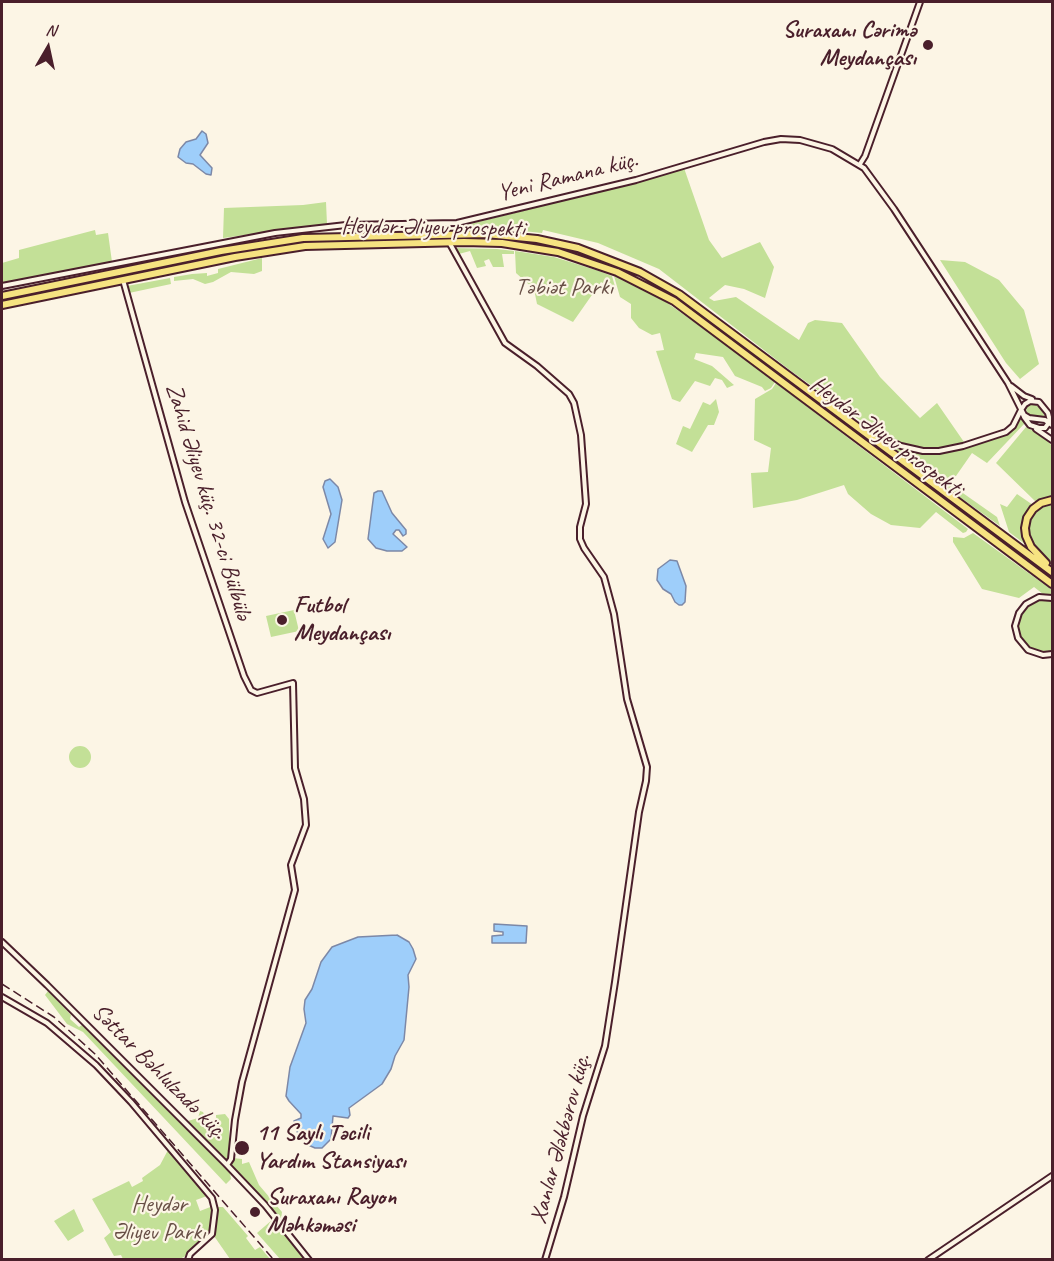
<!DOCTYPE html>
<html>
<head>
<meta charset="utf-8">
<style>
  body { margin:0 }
  #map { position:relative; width:1054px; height:1261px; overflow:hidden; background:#fcf5e5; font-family:Caveat,sans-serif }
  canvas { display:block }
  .frame { position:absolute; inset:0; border:3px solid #4a1f2b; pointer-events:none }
  .north { position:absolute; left:18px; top:18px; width:60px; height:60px; -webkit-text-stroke:4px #fcf5e5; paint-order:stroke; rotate:9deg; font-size:16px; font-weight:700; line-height:24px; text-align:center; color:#4a1f2b }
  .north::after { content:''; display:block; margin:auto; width:21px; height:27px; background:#4a1f2b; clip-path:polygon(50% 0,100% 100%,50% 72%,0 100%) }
</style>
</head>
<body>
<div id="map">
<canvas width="1054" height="1261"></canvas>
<div class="frame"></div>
<div class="north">N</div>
</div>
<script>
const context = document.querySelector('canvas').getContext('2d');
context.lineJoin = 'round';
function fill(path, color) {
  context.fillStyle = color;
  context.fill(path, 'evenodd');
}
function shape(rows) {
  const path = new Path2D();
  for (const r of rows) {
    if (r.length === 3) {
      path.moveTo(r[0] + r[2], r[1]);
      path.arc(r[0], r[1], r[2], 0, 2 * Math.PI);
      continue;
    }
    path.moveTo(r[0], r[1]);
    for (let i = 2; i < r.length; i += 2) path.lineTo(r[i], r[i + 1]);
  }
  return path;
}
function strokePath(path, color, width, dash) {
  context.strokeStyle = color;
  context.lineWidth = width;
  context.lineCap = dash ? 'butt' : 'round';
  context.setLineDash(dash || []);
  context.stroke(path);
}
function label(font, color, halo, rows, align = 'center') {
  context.font = font + ' Caveat,sans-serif';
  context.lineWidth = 4.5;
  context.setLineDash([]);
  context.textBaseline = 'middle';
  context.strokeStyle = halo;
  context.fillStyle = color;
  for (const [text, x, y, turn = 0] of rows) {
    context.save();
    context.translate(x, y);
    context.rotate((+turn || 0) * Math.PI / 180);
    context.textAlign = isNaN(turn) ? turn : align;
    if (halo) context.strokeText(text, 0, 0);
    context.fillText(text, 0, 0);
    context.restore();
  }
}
const green = shape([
  [684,168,709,240,722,258,760,242,774,267,765,298,744,289,725,285,709,298,714,301,736,297,799,340,808,323,815,320,842,323,880,377,920,418,937,403,964,442,937,449,927,449,902,445,879,434,791,371,659,269,598,243,543,230,542,233,504,229,454,228,651,179],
  [326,202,327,224,223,238,224,208,303,205],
  [95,230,96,235,108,233,112,262,2,283,2,263,19,258,19,250],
  [451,248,497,249,514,251,514,254,502,254,504,267,493,267,489,259,484,261,486,266,477,268,470,251,455,255],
  [515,251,554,257,599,271,612,276,616,290,601,282,573,322,537,304,534,289,516,273],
  [262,258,262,271,254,274,231,272,213,282,205,284,193,279,174,281,174,277,192,274,207,273,207,276,218,273,218,269],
  [940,260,965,262,999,280,1024,310,1039,364,1020,379,1006,363],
  [614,276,663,300,700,326,775,382,771,388,765,391,762,387,735,376,723,357,696,353,694,359,712,366,734,385,727,388,722,380,715,378,710,386,695,381,680,402,672,399,656,351,664,350,660,333,652,335,639,328,631,318,631,304,620,297],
  [170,278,171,284,129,293,127,286],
  [776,383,968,529,966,532,963,533,936,512,920,528,891,525,871,514,848,494,844,485,797,500,753,508,751,473,768,472,771,448,754,440,755,399,772,389],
  [716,399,719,412,714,425,708,425,692,452,676,444,683,426,690,429,703,402,710,405],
  [1031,404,1039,406,1047,420,1027,415,1026,407],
  [1020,417,1025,423,987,463,972,453,956,476,941,480,889,445,919,453,951,451,1005,435,1016,427],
  [1026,427,1044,437,1052,446,1052,497,1036,502,996,463],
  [950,484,997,517,1000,526,943,485],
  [1017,494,1033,505,1024,519,1029,547,1009,532,1000,504,1007,507],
  [1052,502,1052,565,1035,550,1027,531,1029,520,1033,512,1043,504],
  [973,533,1052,590,1052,595,1043,594,1034,587,1019,598,982,589,953,542,953,537,964,538],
  [1044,599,1052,600,1052,652,1048,653,1030,650,1020,639,1017,632,1017,622,1024,608,1036,600],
  [294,610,299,631,271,637,266,616],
  [80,757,11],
  [48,991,71,1015,70,1019,79,1027,82,1025,230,1173,231,1179,226,1184,83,1032,67,1024,45,995],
  [200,1111,203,1112,210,1126,216,1131,216,1115,225,1114,229,1119,229,1158,226,1161,188,1121,198,1118],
  [168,1150,207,1196,196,1200,200,1211,213,1206,209,1235,184,1257,179,1259,123,1259,121,1255,114,1256,104,1238,111,1232,92,1199,129,1181,132,1187,143,1181,142,1178,160,1165],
  [233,1158,242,1159,242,1164,249,1162,259,1185,282,1212,281,1220,230,1165],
  [218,1207,223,1207,248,1236,246,1238,255,1250,260,1247,270,1259,230,1259,214,1236],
  [74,1209,84,1231,68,1241,54,1221],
  [272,1220,307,1259,280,1259,257,1233]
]);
const water = shape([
  [202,131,206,134,208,143,200,155,212,168,211,175,206,174,193,164,186,163,178,157,180,149,186,142,196,139,202,131],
  [330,479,338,487,342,500,335,542,328,548,323,539,331,514,323,487,325,481,330,479],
  [378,491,382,491,392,513,406,530,406,534,403,536,399,530,396,530,393,534,407,547,402,551,387,551,376,548,368,539,374,493,378,491],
  [670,560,677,561,686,586,685,602,682,605,679,605,675,602,671,594,663,589,657,580,658,569,670,560],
  [494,924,527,926,526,943,492,943,492,936,503,935,503,932,494,931,494,924],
  [397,935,409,942,413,949,416,959,408,975,409,987,404,1040,395,1056,391,1069,382,1084,349,1108,350,1115,348,1118,333,1116,331,1139,322,1148,315,1148,306,1144,298,1134,294,1121,301,1118,301,1114,289,1101,286,1096,290,1067,306,1023,304,1009,305,1000,312,989,321,962,332,947,358,937,397,935]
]);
const secondary = shape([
  [860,164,865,156,920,2],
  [449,242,505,343,537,366,569,394,574,403,581,435,586,504,580,527,580,539,584,548,604,577,614,614,627,699,647,767,646,781,639,812,615,982,605,1046,583,1116,564,1197,545,1260],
  [123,280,185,502,244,676,251,690,257,693,293,683,295,768,304,799,306,825,291,865,295,890,242,1082,235,1120,231,1159,227,1165],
  [2,286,275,233,346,225,457,223,636,180,764,142,781,139,800,140,832,149,864,168,894,209,1008,383,1024,415,1029,418,1045,420,1052,425],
  [1011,386,1024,396,1032,399],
  [1030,401,1039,402,1048,413,1050,421,1045,428,1039,428,1030,425,1024,417,1021,410,1025,404,1030,401],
  [865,429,901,446,923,451,939,451,963,446,1006,432,1013,426,1021,410],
  [1036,429,1052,440],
  [1052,598,1039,597,1026,604,1019,613,1015,626,1018,638,1028,650,1043,655,1052,654],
  [2,942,47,985,227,1165,265,1205,309,1260],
  [2,997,47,1023,96,1065,131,1102,212,1198,215,1210,212,1234,190,1254,188,1260],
  [928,1260,1052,1176]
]);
const highway = shape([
  [2,296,221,251,303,238,486,234,537,239,578,248,640,272,679,294,1052,572],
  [2,305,235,257,305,246,464,242,502,243,558,252,617,272,674,301,1052,584],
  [1046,563,1031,547,1026,536,1025,528,1027,518,1033,509,1041,503,1052,500]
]);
const rail = shape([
  [2,984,54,1017,95,1054,274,1260]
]);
const markers = [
  [928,45,6,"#4a1f2b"],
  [282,620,6,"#4a1f2b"],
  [242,1148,8,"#4a1f2b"],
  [255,1212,6,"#4a1f2b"]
];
const poiNames = [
  ["Suraxanı Cərimə",916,31,"right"],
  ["Meydançası",916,59,"right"],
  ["Futbol",294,606],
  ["Meydançası",294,634],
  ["11 Saylı Təcili",256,1134],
  ["Yardım Stansiyası",256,1162],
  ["Suraxanı Rayon",267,1198],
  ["Məhkəməsi",267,1226]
];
const streetNames = [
  ["Yeni Ramana küç.",568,177,-14],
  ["Heydər Əliyev prospekti",433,228,1],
  ["Heydər Əliyev prospekti",886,437,37],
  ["Zahid Əliyev küç. 32-ci Bülbülə",208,502,73],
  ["Səttar Bəhlulzadə küç.",159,1072,45],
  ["Xanlar Ələkbərov küç.",561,1139,-75]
];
const parkNames = [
  ["Təbiət Parkı",564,288],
  ["Heydər",159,1205],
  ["Əliyev Parkı",159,1233]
];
fill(green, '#c3e097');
fill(water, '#9ecefa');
strokePath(water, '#7c88a7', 1.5);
strokePath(secondary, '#4a1f2b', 8);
strokePath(highway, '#4a1f2b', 10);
strokePath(secondary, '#fcf5e5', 4);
strokePath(highway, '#f6e381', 6);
strokePath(rail, '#4a1f2b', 1.5, [9, 4.5]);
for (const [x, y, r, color] of markers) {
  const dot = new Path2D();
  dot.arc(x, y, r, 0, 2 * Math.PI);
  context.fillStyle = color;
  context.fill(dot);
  strokePath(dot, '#fcf5e5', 2);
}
label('bold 24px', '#4a1f2b', '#fcf5e5', poiNames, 'left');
label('24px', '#4a1f2b', '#fcf5e5', streetNames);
label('24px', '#684f46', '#fcf5e5', parkNames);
</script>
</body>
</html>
